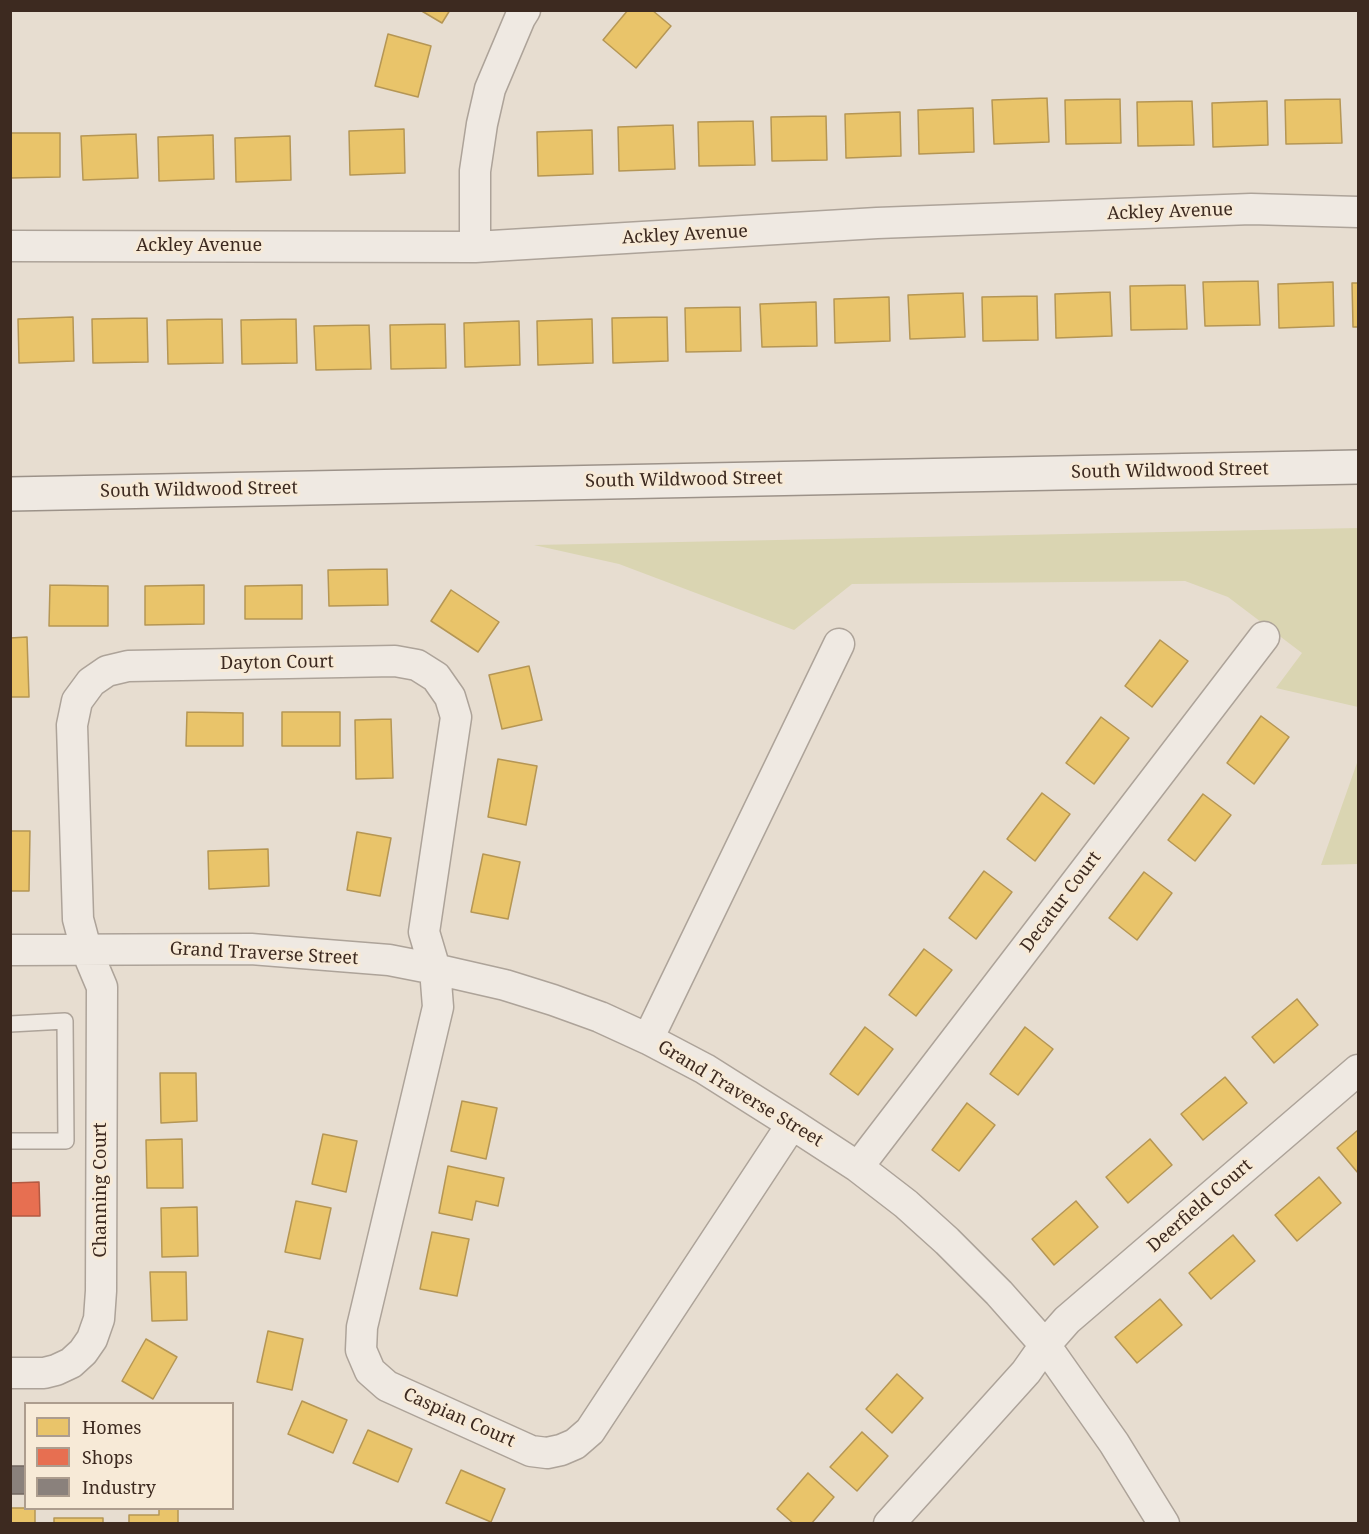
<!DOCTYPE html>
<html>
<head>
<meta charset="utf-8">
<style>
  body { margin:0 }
  #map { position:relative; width:1369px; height:1534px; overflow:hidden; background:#e7ddd0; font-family:"Noto Serif",serif }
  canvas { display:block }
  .frame { position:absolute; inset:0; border:12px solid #3d2a20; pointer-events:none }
  .legend { position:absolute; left:24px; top:1402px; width:210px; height:108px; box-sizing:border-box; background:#f7ead7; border:2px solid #ad9d8e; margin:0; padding:8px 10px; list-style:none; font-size:18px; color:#3d2a20 }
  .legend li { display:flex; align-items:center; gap:12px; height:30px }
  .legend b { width:30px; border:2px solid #ad9d8e }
</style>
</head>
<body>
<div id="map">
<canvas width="1369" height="1534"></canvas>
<div class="frame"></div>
<ul class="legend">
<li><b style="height:16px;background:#e9c46a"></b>Homes</li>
<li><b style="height:16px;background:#e76f51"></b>Shops</li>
<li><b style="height:16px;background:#8a817c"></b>Industry</li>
</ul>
</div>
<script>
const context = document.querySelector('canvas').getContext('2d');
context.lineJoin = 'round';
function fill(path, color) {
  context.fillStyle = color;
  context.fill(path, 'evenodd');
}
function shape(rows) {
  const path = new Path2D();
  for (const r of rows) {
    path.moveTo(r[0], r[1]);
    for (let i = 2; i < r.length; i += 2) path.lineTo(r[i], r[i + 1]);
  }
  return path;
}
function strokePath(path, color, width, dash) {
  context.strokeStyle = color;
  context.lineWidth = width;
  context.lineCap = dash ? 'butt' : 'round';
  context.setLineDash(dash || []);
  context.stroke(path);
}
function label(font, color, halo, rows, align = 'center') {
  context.font = font + ' "Noto Serif",serif';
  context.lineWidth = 6;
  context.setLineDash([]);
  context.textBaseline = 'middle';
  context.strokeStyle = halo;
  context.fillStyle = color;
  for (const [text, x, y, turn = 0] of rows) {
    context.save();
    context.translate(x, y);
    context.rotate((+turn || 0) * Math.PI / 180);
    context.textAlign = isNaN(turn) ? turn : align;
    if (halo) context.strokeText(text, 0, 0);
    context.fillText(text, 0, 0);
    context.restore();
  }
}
const green = shape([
  [1358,528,1358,707,1276,688,1302,653,1228,597,1185,581,852,584,794,630,619,564,534,545],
  [1358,760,1358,864,1321,865]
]);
const homes = shape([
  [420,10,450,10,442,23,420,10],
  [628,10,652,10,671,26,636,68,603,40,628,10],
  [388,34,431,46,418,97,375,86,388,34],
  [1047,98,1049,142,994,144,992,100,1047,98],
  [1120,99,1121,143,1066,144,1065,100,1120,99],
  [1340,99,1342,143,1286,144,1285,100,1340,99],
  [1192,101,1194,145,1138,146,1137,102,1192,101],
  [1267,101,1268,145,1213,147,1212,103,1267,101],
  [973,108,974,152,919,154,918,110,973,108],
  [900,112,901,156,846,158,845,114,900,112],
  [826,116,827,160,772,161,771,117,826,116],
  [753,121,755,165,699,166,698,122,753,121],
  [673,125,675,169,619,171,618,127,673,125],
  [404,129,405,173,350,175,349,131,404,129],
  [592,130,593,174,538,176,537,132,592,130],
  [10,133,60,133,60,177,10,178,10,133],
  [136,134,138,178,83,180,81,136,136,134],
  [213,135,214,179,159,181,158,137,213,135],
  [290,136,291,180,236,182,235,138,290,136],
  [1258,281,1260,325,1205,326,1203,282,1258,281],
  [1333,282,1334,326,1279,328,1278,284,1333,282],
  [1352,283,1358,283,1358,327,1353,327,1352,283],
  [1185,285,1187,329,1131,330,1130,286,1185,285],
  [1110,292,1112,336,1056,338,1055,294,1110,292],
  [963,293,965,337,910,339,908,295,963,293],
  [1037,296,1038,340,983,341,982,297,1037,296],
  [889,297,890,341,835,343,834,299,889,297],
  [816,302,817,346,762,347,760,304,816,302],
  [740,307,741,351,686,352,685,308,740,307],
  [73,317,74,361,19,363,18,319,73,317],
  [667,317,668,361,613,363,612,318,667,317],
  [147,318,148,362,93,363,92,319,147,318],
  [222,319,223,363,168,364,167,320,222,319],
  [296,319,297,363,242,364,241,320,296,319],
  [592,319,593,363,538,365,537,321,592,319],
  [519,321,520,365,465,367,464,323,519,321],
  [445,324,446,368,391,369,390,325,445,324],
  [369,325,371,369,316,370,314,326,369,325],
  [387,569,388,605,329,606,328,570,387,569],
  [50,585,108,586,108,626,49,626,50,585],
  [204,585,204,624,145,625,145,586,204,585],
  [302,585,302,619,245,619,245,586,302,585],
  [451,590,499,622,478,652,431,621,451,590],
  [27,637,29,697,10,697,10,638,27,637],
  [1160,640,1188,661,1152,707,1125,686,1160,640],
  [529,666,542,720,502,729,489,675,529,666],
  [187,712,243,713,243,746,186,746,187,712],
  [282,712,340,712,340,746,282,746,282,712],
  [1261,716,1289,737,1254,784,1227,763,1261,716],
  [1101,717,1129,738,1094,784,1066,763,1101,717],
  [391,719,393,778,356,779,355,720,391,719],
  [498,759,537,766,526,825,488,817,498,759],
  [1042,793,1070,814,1035,861,1007,839,1042,793],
  [1203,794,1231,815,1195,861,1168,840,1203,794],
  [10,831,30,831,29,891,10,891,10,831],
  [357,832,391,838,380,896,347,890,357,832],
  [268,849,269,886,209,889,208,851,268,849],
  [483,854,520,862,508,919,471,912,483,854],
  [984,871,1012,892,976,939,949,918,984,871],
  [1144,872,1172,893,1137,940,1109,918,1144,872],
  [924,949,952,970,916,1016,889,995,924,949],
  [1297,999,1318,1025,1274,1063,1252,1037,1297,999],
  [865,1027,893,1049,858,1095,830,1074,865,1027],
  [1025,1027,1053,1049,1018,1095,990,1074,1025,1027],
  [160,1073,196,1073,197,1121,161,1123,160,1073],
  [1225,1077,1247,1103,1203,1140,1181,1114,1225,1077],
  [462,1101,497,1108,486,1159,451,1151,462,1101],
  [967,1103,995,1125,959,1171,932,1150,967,1103],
  [1358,1130,1358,1173,1337,1148,1358,1130],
  [323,1134,357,1141,346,1192,312,1184,323,1134],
  [182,1139,183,1188,147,1188,146,1140,182,1139],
  [1150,1139,1172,1165,1128,1203,1106,1177,1150,1139],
  [448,1166,504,1178,498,1206,476,1201,472,1220,439,1213,448,1166],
  [1319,1177,1341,1203,1297,1241,1275,1215,1319,1177],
  [296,1201,331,1208,320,1259,285,1252,296,1201],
  [1076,1201,1098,1227,1054,1265,1032,1239,1076,1201],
  [197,1207,198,1256,162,1257,161,1208,197,1207],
  [432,1232,469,1239,457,1296,420,1289,432,1232],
  [1233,1235,1255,1261,1211,1299,1189,1273,1233,1235],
  [150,1272,186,1272,187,1320,152,1321,150,1272],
  [1160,1299,1182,1325,1137,1363,1115,1337,1160,1299],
  [268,1331,303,1339,292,1390,257,1382,268,1331],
  [146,1339,177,1357,153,1399,122,1381,146,1339],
  [897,1374,923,1398,892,1433,866,1409,897,1374],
  [302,1401,347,1420,333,1453,288,1434,302,1401],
  [368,1430,412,1449,398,1482,353,1463,368,1430],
  [862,1432,888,1456,857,1491,830,1467,862,1432],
  [461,1470,505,1489,491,1522,446,1503,461,1470],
  [808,1473,834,1497,811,1524,794,1524,777,1509,808,1473],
  [10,1508,35,1508,35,1524,10,1524,10,1508],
  [159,1508,178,1508,178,1524,129,1524,129,1515,159,1515,159,1508],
  [54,1518,103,1518,103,1524,54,1524,54,1518]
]);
const shops = shape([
  [39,1182,40,1216,10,1216,10,1183,39,1182]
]);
const industry = shape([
  [10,1466,26,1466,26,1494,10,1494,10,1466]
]);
const lane = shape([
  [10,1024,65,1021,66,1141,10,1141]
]);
const street = shape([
  [10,246,475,247,877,223,1251,209,1358,212],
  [475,247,475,171,482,124,490,89,520,18,525,10],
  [10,950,251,949,389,960,435,969,505,985,553,1000,600,1017,648,1039,705,1069,792,1124,858,1167,906,1204,947,1241,999,1293,1045,1345,1026,1372,889,1524],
  [648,1039,839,644],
  [858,1167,1264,637],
  [10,1373,44,1373,56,1370,71,1363,83,1352,92,1339,99,1319,101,1291,102,987,86,949,78,919,72,725,77,701,91,682,107,671,128,666,395,661,417,665,436,677,450,697,456,717,424,932,435,969,438,1007,362,1327,361,1350,370,1371,387,1386,531,1451,547,1453,561,1450,575,1444,590,1431,792,1124],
  [1164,1524,1114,1443,1045,1345,1067,1320,1358,1070]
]);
const secondary = shape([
  [10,494,1358,467]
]);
const streetNames = [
  ["Ackley Avenue",1170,212,-2],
  ["Ackley Avenue",685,235,-3],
  ["Ackley Avenue",199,246],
  ["South Wildwood Street",1170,471,-1],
  ["South Wildwood Street",684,480,-1],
  ["South Wildwood Street",199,490,-1],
  ["Dayton Court",277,663,-1],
  ["Decatur Court",1061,902,-53],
  ["Grand Traverse Street",264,954,3],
  ["Grand Traverse Street",740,1094,31],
  ["Channing Court",101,1190,-90],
  ["Deerfield Court",1200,1206,-41],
  ["Caspian Court",459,1418,24]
];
fill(green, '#dad5b2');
fill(homes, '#e9c46a');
strokePath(homes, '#b59654', 1.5);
fill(shops, '#e76f51');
strokePath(shops, '#b45a42', 1.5);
fill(industry, '#8a817c');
strokePath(industry, '#736760', 1.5);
strokePath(lane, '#ada399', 18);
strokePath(street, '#ada399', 33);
strokePath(secondary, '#9c9289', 36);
strokePath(lane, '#efe9e2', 15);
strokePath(street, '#efe9e2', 30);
strokePath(secondary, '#efe9e2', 33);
label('18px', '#3d2a20', '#f7ead7', streetNames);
</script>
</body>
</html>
